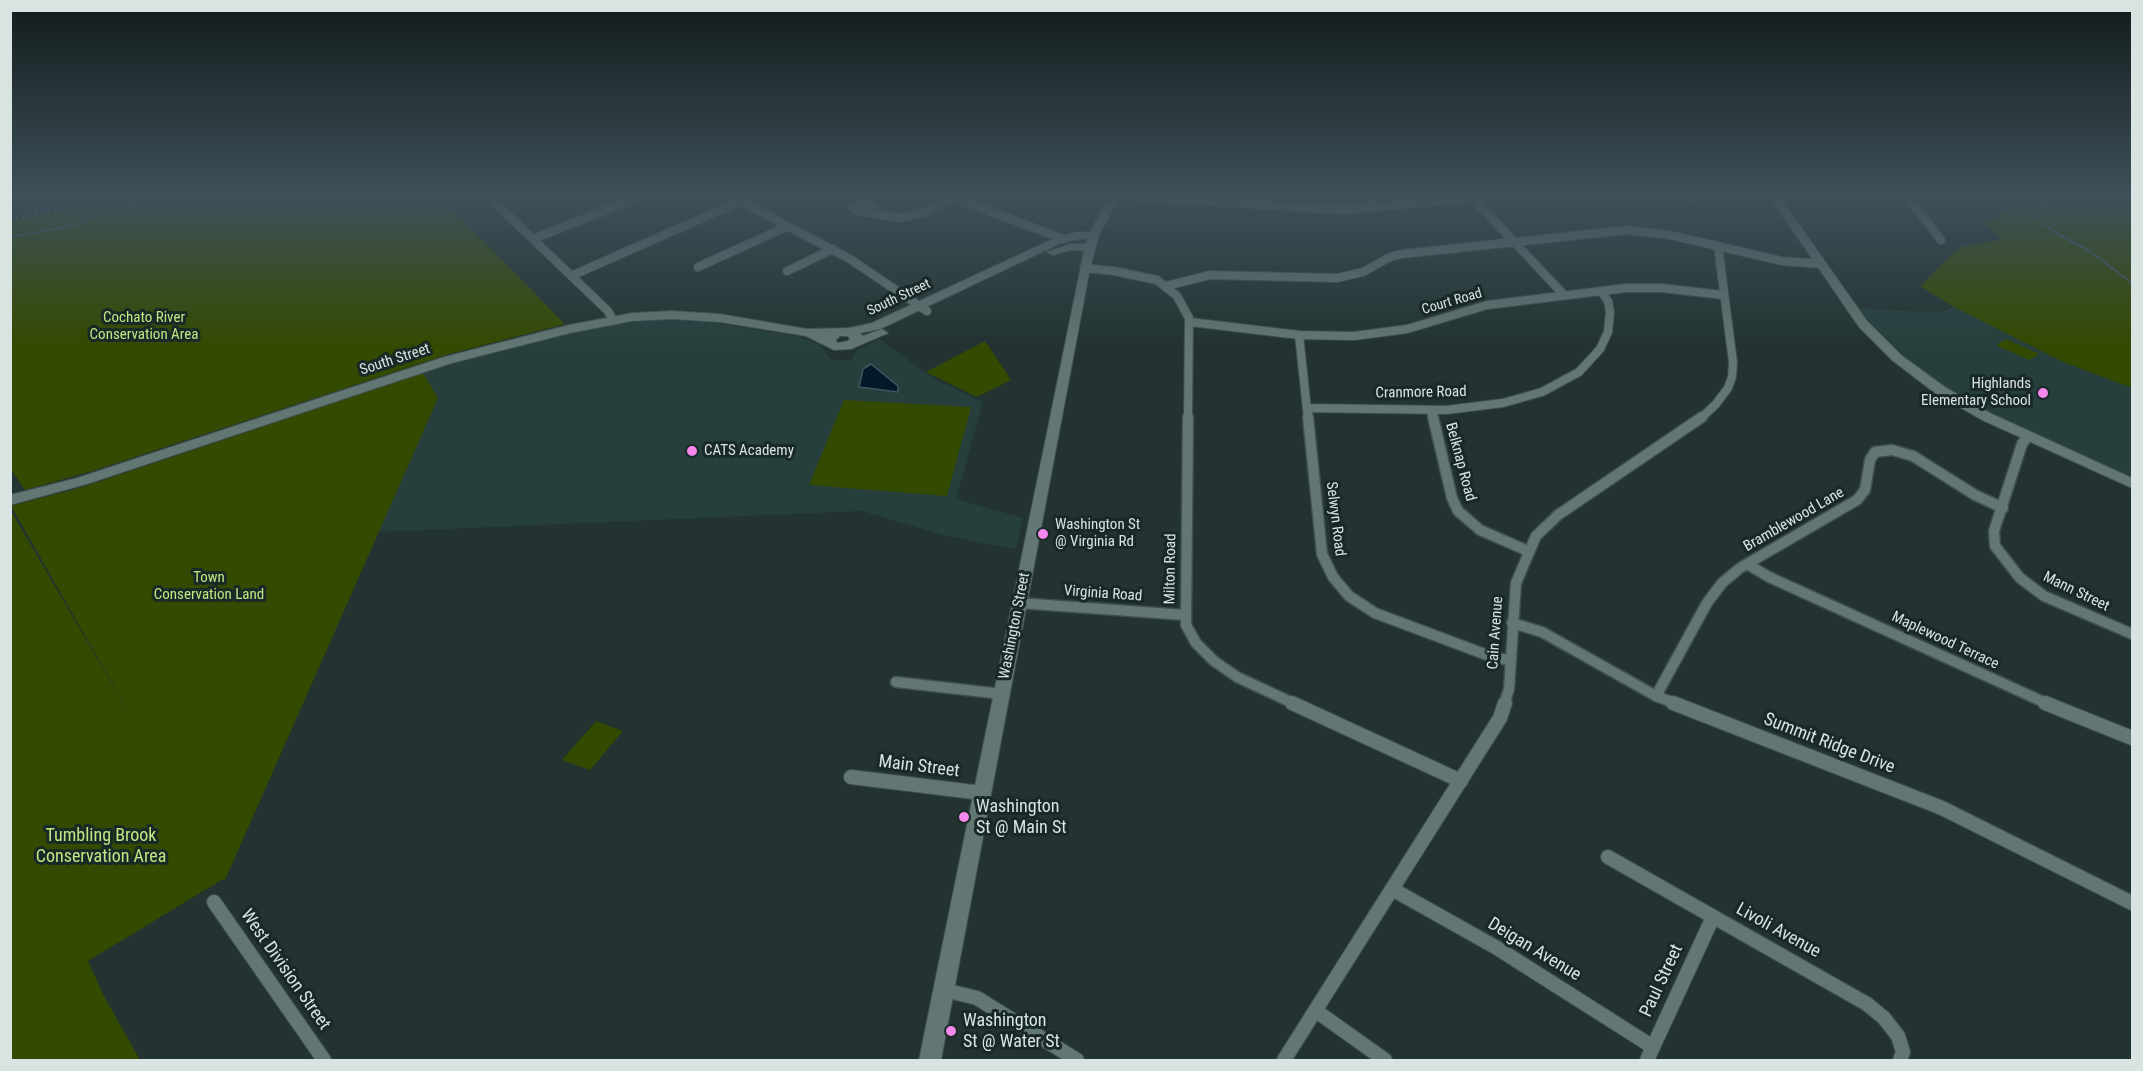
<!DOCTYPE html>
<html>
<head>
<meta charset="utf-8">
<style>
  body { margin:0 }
  #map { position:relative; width:2143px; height:1071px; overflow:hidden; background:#223331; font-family:"Roboto Condensed",sans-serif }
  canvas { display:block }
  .frame { position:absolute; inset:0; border:12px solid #d9e3e1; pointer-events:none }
</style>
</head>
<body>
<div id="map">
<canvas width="2143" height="1071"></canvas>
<div class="frame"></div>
</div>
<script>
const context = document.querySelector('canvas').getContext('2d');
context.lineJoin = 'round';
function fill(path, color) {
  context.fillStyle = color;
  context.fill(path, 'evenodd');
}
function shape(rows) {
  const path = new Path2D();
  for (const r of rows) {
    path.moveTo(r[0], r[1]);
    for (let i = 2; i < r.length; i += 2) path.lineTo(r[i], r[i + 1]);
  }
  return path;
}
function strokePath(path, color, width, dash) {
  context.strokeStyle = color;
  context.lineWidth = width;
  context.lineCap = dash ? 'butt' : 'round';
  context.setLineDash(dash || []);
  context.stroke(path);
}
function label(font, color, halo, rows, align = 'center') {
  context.font = font + ' "Roboto Condensed",sans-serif';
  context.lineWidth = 6;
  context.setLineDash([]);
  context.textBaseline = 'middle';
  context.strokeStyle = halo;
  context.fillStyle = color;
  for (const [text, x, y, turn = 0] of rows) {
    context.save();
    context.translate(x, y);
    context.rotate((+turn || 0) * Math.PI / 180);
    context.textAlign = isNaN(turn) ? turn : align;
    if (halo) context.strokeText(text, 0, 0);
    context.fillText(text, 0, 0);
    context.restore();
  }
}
const built = shape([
  [1954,307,2061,361,2132,388,2132,478,1989,413,1941,385,1902,356,1881,336,1859,308,1940,313],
  [664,320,708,322,796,336,819,344,831,359,850,361,856,351,879,339,936,380,983,402,956,499,1023,518,1016,549,946,536,862,511,378,532,438,398,423,373,486,354,559,336,623,323]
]);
const green = shape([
  [117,196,439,196,565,324,449,354,92,471,25,490,11,469,11,221],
  [1990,196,2132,196,2132,388,2061,361,1954,307,1920,286,1960,247,2003,239,1983,224,1998,218,2010,207],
  [2006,339,2039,354,2029,360,1996,345],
  [985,341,1011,380,977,397,926,372],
  [423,373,438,398,225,880,223,879,88,961,104,996,140,1060,11,1060,11,511,140,732,11,506,83,487],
  [844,400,971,407,947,496,809,485],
  [596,721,623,731,590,770,562,760]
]);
const water = shape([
  [871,364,898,386,898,392,859,387,863,369,871,364]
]);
const stream = shape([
  [2035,196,2044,201,2036,217,2056,233,2088,250,2132,283],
  [89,202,87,206,93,214,103,216,139,202,170,196],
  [10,237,75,225,90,218,93,214]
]);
const streetFar2 = shape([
  [488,196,608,311,613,320],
  [950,196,1063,239],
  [1122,196,1344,210,1494,196],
  [1369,196,1374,208],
  [1693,196,1694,199],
  [1907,196,1941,240],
  [1473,198,1564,295],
  [740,201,850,259,927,311],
  [875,212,873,207,865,203,852,206,858,211,900,218,925,212,952,197],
  [533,239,641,196],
  [698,267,788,226],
  [1084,268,1114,271,1157,280,1177,296,1189,318,1188,419],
  [787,271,833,249],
  [571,276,752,196],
  [1166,286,1210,275,1337,278,1363,272,1390,257,1402,254,1627,230,1670,235,1782,261,1821,264],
  [1190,322,1299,335,1354,336,1407,329,1487,305,1626,288,1662,288,1723,295],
  [1299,335,1308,419],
  [1308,408,1446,410,1503,403,1542,392,1579,372,1600,349,1608,332,1610,312,1608,301,1601,291],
  [1431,410,1433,419],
  [1700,419,1716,404,1728,388,1732,377,1733,362,1718,246]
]);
const streetFar1 = shape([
  [1188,417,1186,625,1196,643,1214,661,1237,677,1295,704],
  [1308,417,1322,554,1333,577,1349,596,1375,613,1487,655,1511,661],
  [1433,417,1452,498,1458,511,1480,530,1528,551],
  [2027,437,2022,444,1994,531,1995,546,2020,578,2044,596,2132,634],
  [1747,564,1769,577,2048,704],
  [1019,603,1185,615],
  [1512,623,1542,632,1656,696,1677,704],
  [896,682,1002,694],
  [1656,696,1707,603,1722,583,1740,568,1857,500,1865,490,1870,460,1875,452,1892,450,1913,456,1975,495,2003,508],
  [1504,704,1509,689,1516,583,1536,536,1558,515,1702,417]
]);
const street = shape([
  [1292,703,1461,781],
  [1673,703,1942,808,2132,903],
  [2045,703,2132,738],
  [851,777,982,793],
  [1608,857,1867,1004,1884,1018,1898,1036,1903,1052,1900,1060],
  [1392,889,1497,948,1653,1047],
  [214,902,324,1060],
  [944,990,977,998,1077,1060],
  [1316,1011,1385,1060],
  [1284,1060,1500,718,1505,703],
  [1647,1060,1713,917]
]);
const secondary = shape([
  [1110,196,1120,196,1099,235,1090,268,941,1060,919,1060,1084,251,1071,250,1053,255,1047,252,1070,244,1086,244,1088,238,1063,242,880,329,860,333,863,336,882,329,888,333,851,349,834,350,806,336,720,322,672,319,632,321,570,333,452,363,87,484,10,505,10,495,77,478,444,357,569,325,632,313,672,311,720,314,807,329,849,328,872,323,1055,238,1076,232,1090,232,1110,196],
  [840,336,847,336,850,338,848,341,837,343,836,340,840,336],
  [1769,196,1779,196,1867,321,1901,355,1945,387,1992,414,2132,478,2132,488,1982,420,1935,393,1893,361,1859,327,1769,196]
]);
const rail = shape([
  [10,219,109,196]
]);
const markers = [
  [2043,393,6,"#f688ed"],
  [692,451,6,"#f688ed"],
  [1043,534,6,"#f688ed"],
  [964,817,6,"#f688ed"],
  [951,1031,6,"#f688ed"]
];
const farStreetnames = [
  ["South Street",899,298,-25],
  ["Court Road",1452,302,-16]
];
const parkNames = [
  ["Cochato River",144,318],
  ["Conservation Area",144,335],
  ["Town",209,578],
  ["Conservation Land",209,595]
];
const streetNames = [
  ["South Street",395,360,-18],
  ["Cranmore Road",1421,393,-1],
  ["Belknap Road",1460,462,75],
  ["Selwyn Road",1335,519,83],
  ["Bramblewood Lane",1794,520,-30],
  ["Milton Road",1171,569,-89],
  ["Mann Street",2076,592,26],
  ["Virginia Road",1103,594,4],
  ["Washington Street",1015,626,-79],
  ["Cain Avenue",1496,633,-86],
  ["Maplewood Terrace",1945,641,25]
];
const poiNames = [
  ["Highlands",2031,384,"right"],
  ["Elementary School",2031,401,"right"],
  ["CATS Academy",704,451],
  ["Washington St",1055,525],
  ["@ Virginia Rd",1055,542]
];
const nearStreetnames = [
  ["Summit Ridge Drive",1829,744,21],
  ["Main Street",919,767,7],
  ["Livoli Avenue",1778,931,29],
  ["Deigan Avenue",1534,950,31],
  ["West Division Street",285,970,55],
  ["Paul Street",1662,981,-65]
];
const nearPoinames = [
  ["Washington",976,807],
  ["St @ Main St",976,828],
  ["Washington",963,1021],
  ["St @ Water St",963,1042]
];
const nearParknames = [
  ["Tumbling Brook",101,836],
  ["Conservation Area",101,857]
];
fill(built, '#263f3c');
fill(green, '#344a00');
fill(water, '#031828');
strokePath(water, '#435560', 1.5);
strokePath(stream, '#435560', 2);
strokePath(streetFar2, '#404f4d', 10);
strokePath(streetFar1, '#404f4d', 13);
strokePath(street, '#404f4d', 16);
strokePath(secondary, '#404f4d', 2);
strokePath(streetFar2, '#627673', 8);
strokePath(streetFar1, '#627673', 10);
strokePath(street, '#627673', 14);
fill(secondary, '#627673');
strokePath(rail, '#919e9c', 2, [2, 4.5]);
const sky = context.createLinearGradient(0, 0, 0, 346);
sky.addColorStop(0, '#131c1b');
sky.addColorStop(0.57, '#3e505a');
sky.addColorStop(1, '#3e505a00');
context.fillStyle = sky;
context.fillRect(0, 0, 2143, 346);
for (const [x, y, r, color] of markers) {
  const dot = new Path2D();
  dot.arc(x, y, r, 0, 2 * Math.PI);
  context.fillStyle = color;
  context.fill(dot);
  strokePath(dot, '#182927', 2);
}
label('14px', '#d9e3e1', '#182927', farStreetnames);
label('15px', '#c1e782', '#182927', parkNames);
label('15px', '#d9e3e1', '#182927', streetNames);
label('15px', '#d9e3e1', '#182927', poiNames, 'left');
label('18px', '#d9e3e1', '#182927', nearStreetnames);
label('18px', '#d9e3e1', '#182927', nearPoinames, 'left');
label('18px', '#c1e782', '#182927', nearParknames);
</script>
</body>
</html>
